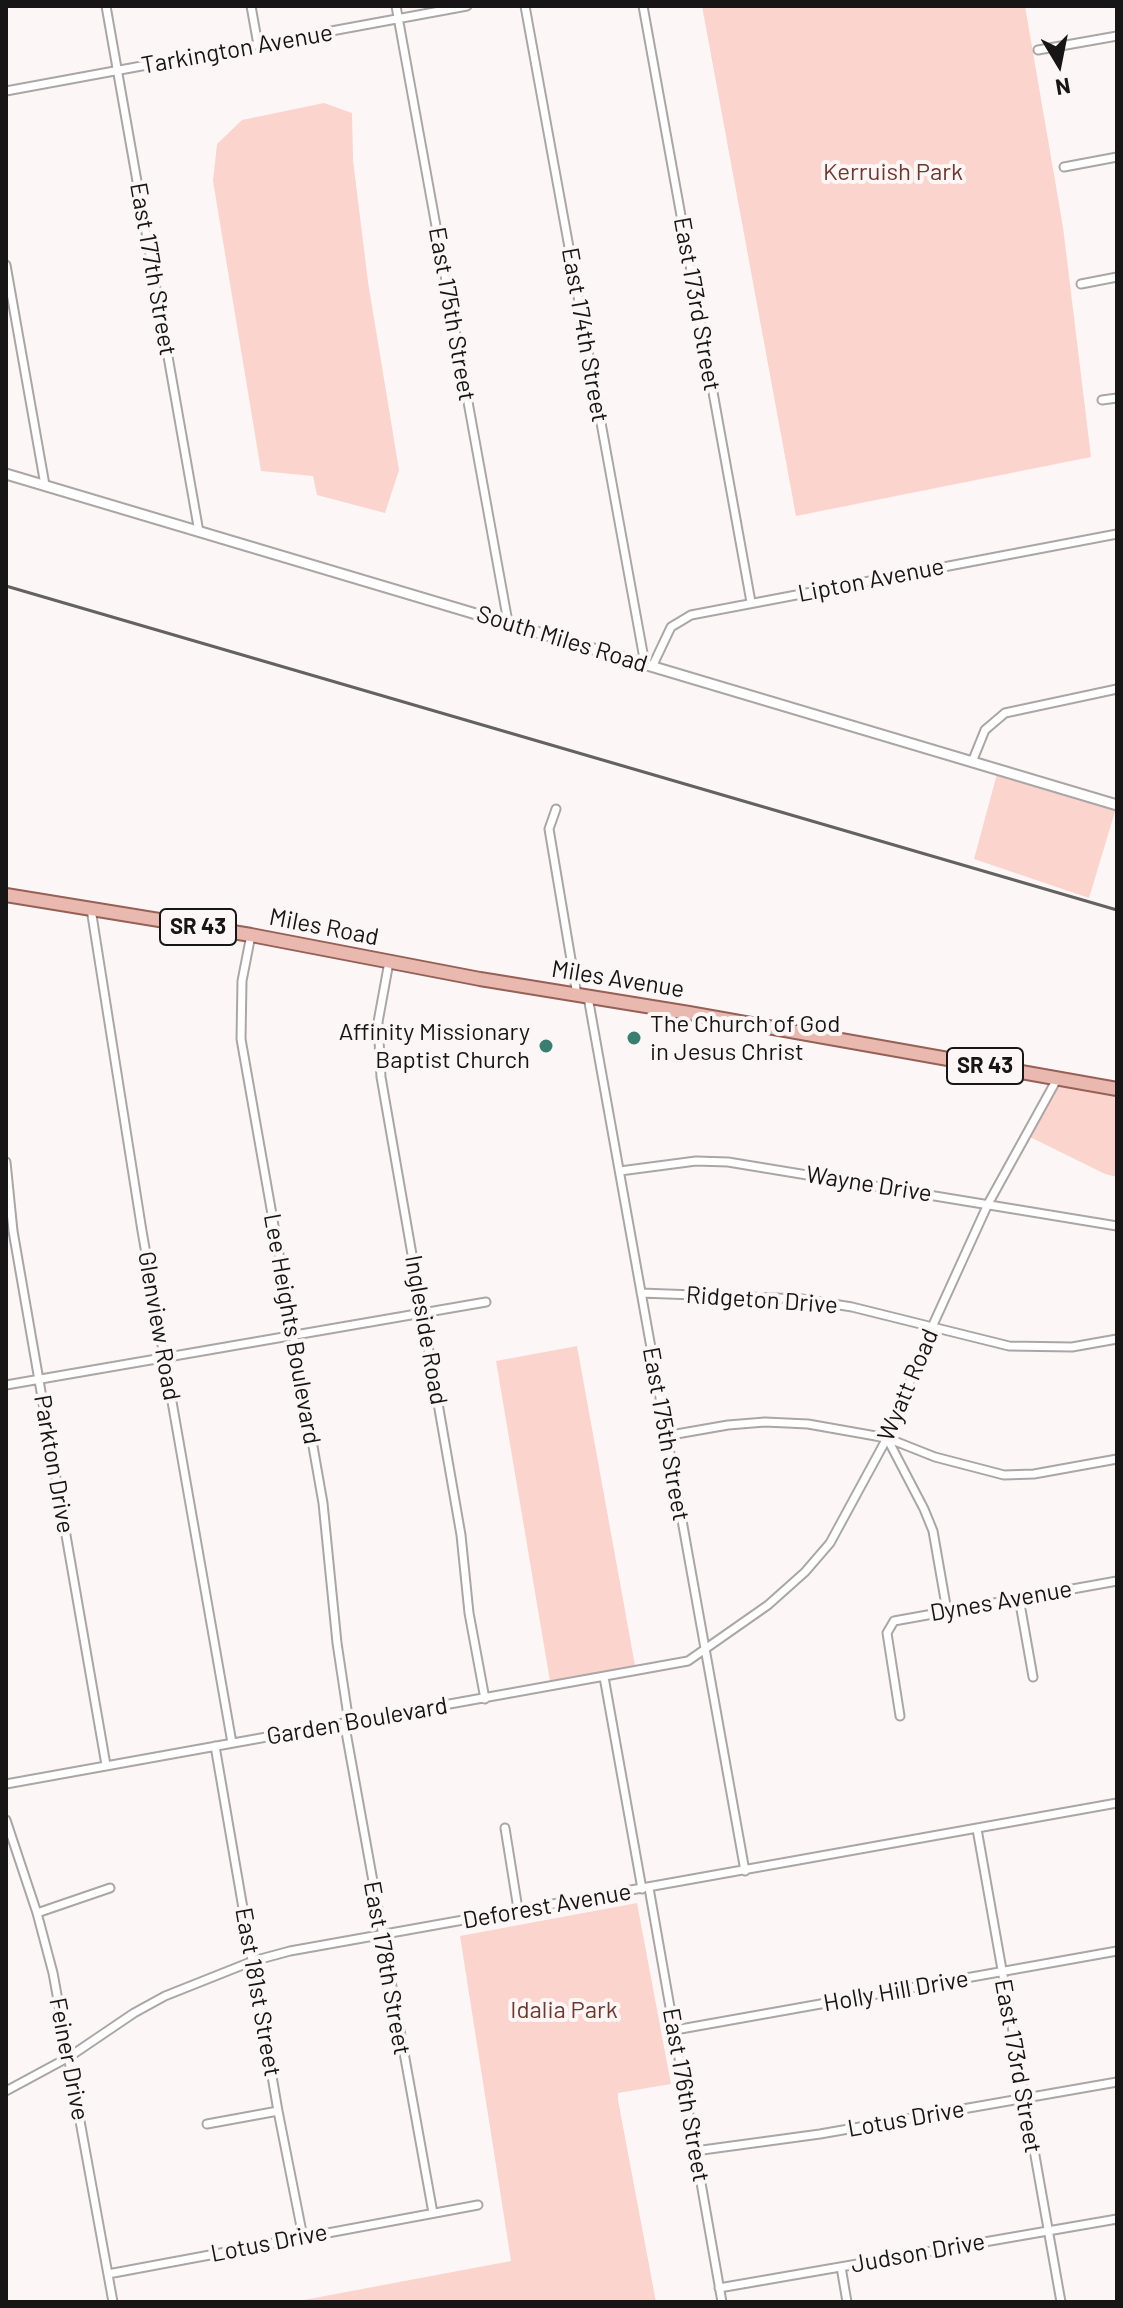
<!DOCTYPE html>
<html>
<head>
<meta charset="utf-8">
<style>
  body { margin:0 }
  #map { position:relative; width:1123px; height:2308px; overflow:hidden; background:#fcf7f6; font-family:Barlow,sans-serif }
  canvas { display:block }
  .frame { position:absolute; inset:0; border:8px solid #171515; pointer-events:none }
  .north { position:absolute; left:1019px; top:24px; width:80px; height:80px; -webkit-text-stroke:6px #fcf7f6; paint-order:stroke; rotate:170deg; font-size:22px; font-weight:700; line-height:32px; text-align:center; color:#171515 }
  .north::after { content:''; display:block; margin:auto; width:28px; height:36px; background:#171515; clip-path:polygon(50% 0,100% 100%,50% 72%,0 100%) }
</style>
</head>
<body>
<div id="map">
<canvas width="1123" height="2308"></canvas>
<div class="frame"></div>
<div class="north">N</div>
</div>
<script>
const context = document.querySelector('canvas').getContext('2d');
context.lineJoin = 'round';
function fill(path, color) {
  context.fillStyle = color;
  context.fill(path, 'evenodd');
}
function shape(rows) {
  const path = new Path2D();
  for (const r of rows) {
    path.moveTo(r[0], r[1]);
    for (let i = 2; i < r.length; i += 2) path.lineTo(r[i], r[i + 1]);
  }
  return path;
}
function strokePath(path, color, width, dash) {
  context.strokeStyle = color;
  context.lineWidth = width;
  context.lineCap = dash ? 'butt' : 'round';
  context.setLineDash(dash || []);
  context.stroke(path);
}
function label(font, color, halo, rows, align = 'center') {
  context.font = font + ' Barlow,sans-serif';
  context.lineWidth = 8;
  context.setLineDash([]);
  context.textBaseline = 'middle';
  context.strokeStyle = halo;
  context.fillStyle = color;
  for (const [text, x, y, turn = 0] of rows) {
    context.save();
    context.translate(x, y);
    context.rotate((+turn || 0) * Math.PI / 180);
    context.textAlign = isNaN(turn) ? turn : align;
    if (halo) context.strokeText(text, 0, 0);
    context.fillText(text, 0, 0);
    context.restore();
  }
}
const green = shape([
  [702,6,1025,6,1063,227,1091,457,796,516],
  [324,103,352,113,353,160,368,282,399,470,385,513,317,495,313,476,261,471,213,181,217,144,242,120],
  [998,770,1117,805,1089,898,974,859],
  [1057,1079,1117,1089,1117,1177,1105,1174,1026,1135],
  [577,1346,636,1671,551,1687,496,1361],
  [637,1903,671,2084,618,2093,618,2100,656,2302,293,2302,511,2261,460,1936]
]);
const minor = shape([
  [106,6,199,532],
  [251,6,258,45],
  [396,6,508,622],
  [525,6,645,664],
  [643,6,751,602],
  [1038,50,1117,36],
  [6,91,467,6],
  [1064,167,1117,157],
  [6,265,45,485],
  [1081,284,1117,277],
  [1102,400,1117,398],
  [652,667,671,627,691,615,1117,534],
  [972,762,985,730,1005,713,1117,689],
  [556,809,549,829,577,995],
  [91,909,142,1231,232,1743],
  [251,935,242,981,241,1039,323,1503,337,1643,348,1716,346,1732,433,2213],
  [389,962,378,1022,381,1077,461,1535,469,1613,485,1699],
  [588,997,745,1871],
  [6,1162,13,1231,106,1765],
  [620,1171,696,1161,728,1162,1117,1226],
  [641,1293,802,1299,852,1307,1009,1346,1072,1347,1117,1339],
  [6,1385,486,1302],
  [665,1436,728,1425,765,1422,808,1424,887,1438,935,1457,1004,1475,1034,1474,1117,1459],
  [887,1438,924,1509,933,1531,947,1611],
  [1019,1598,1033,1677],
  [604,1677,642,1889],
  [900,1716,887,1633,894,1621,1117,1581],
  [215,1746,278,2111,303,2237],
  [6,1784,688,1661,768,1605,805,1572,830,1543,887,1438,932,1327,988,1204,1057,1079],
  [6,1820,37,1913,53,1973,113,2302],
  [505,1828,518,1909],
  [977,1829,1061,2302],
  [649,1888,722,2302],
  [37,1913,110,1888],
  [675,2030,1117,1951],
  [6,2091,69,2057,134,2013,165,1996,253,1961,290,1951,1117,1803],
  [207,2124,278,2111],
  [695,2151,820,2134,1117,2082],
  [841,2267,847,2302],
  [108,2274,478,2205],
  [719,2288,1117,2219]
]);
const tertiary = shape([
  [6,474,1117,805]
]);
const primary = shape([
  [6,895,251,935,480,979,689,1013,1117,1089]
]);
const rail = shape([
  [6,586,1117,910]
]);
const markers = [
  [634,1038,8,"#3a7e72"],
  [546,1046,8,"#3a7e72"]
];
const shields = [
  [198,927,76],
  [985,1066,76]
];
const shieldNames = [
  ["SR 43",198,927],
  ["SR 43",985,1066]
];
const streetNames = [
  ["Tarkington Avenue",237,49,-10],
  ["East 177th Street",153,269,80],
  ["East 173rd Street",697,304,80],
  ["East 175th Street",452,314,80],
  ["East 174th Street",585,335,80],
  ["Lipton Avenue",871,580,-11],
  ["South Miles Road",562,639,17],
  ["Miles Road",324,927,11],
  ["Miles Avenue",618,979,9],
  ["Wayne Drive",869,1184,9],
  ["Ridgeton Drive",762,1300,4],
  ["Glenview Road",159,1326,80],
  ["Lee Heights Boulevard",292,1329,80],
  ["Ingleside Road",426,1330,80],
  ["Wyatt Road",908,1385,-67],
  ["East 175th Street",666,1434,80],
  ["Parkton Drive",54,1464,80],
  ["Dynes Avenue",1001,1601,-10],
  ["Garden Boulevard",357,1721,-10],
  ["Deforest Avenue",547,1906,-10],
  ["East 178th Street",387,1968,80],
  ["Holly Hill Drive",896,1991,-10],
  ["East 181st Street",258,1992,80],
  ["Feiner Drive",69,2059,79],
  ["East 173rd Street",1018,2066,80],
  ["East 176th Street",686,2095,80],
  ["Lotus Drive",906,2119,-10],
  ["Lotus Drive",269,2243,-11],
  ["Judson Drive",918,2253,-10]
];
const parkNames = [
  ["Kerruish Park",893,172],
  ["Idalia Park",564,2010]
];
const poiNames = [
  ["The Church of God",650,1024],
  ["in Jesus Christ",650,1052],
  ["Affinity Missionary",530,1032,"right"],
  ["Baptist Church",530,1060,"right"]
];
fill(green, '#fbd4cd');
strokePath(minor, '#aba6a6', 11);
strokePath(tertiary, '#aba6a6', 13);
strokePath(primary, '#966057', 16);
strokePath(minor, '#fff', 7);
strokePath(tertiary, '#fff', 9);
strokePath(primary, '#e9b8af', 12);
strokePath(rail, '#646161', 3);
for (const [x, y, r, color] of markers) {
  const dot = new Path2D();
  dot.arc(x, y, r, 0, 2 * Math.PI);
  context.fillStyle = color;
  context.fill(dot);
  strokePath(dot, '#fcf7f6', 3);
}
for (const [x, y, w] of shields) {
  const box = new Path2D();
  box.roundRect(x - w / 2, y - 18, w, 36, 6);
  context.fillStyle = '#fcf7f6';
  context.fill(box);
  strokePath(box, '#171515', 2);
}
label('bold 22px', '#171515', null, shieldNames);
label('24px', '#171515', '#fcf7f6', streetNames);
label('24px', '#71362d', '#fcf7f6', parkNames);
label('24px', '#171515', '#fcf7f6', poiNames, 'left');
</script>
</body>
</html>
